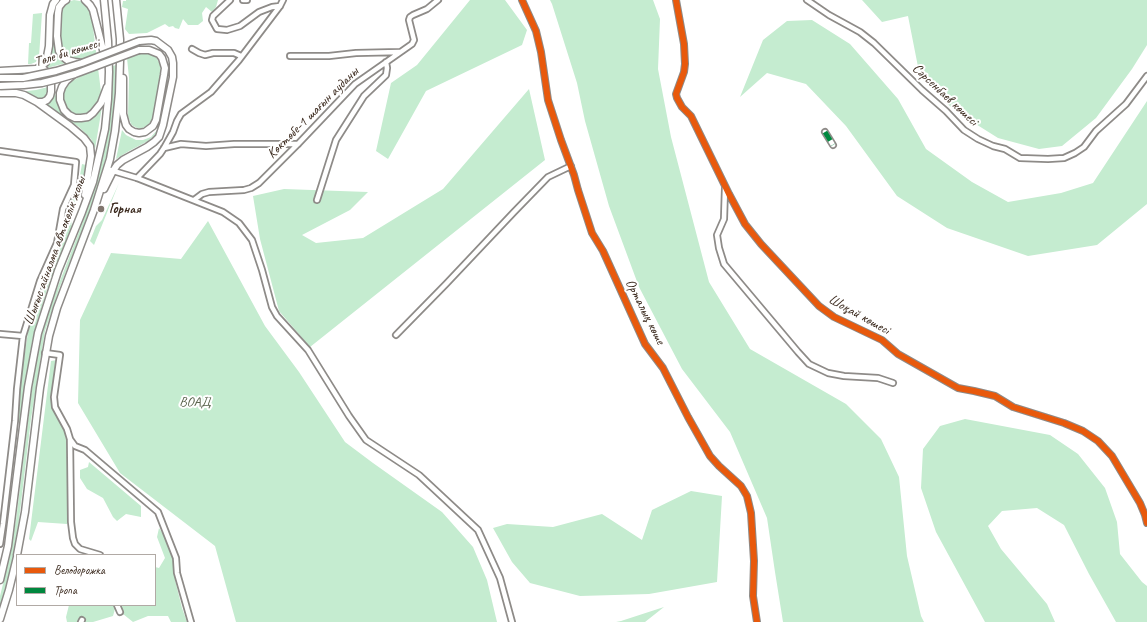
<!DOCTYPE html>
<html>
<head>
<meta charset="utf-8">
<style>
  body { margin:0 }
  #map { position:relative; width:1147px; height:622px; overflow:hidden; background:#fff; font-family:Caveat,sans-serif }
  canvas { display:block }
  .legend { position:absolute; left:16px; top:554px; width:140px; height:52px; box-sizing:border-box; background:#fff; border:1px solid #b1aaa5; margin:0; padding:5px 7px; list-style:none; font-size:12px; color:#3b2a1e }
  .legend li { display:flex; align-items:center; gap:8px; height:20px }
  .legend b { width:20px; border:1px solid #b1aaa5 }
</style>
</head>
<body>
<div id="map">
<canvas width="1147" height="622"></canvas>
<ul class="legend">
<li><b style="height:5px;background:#e8590c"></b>Велодорожка</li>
<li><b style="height:5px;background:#00873e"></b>Тропа</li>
</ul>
</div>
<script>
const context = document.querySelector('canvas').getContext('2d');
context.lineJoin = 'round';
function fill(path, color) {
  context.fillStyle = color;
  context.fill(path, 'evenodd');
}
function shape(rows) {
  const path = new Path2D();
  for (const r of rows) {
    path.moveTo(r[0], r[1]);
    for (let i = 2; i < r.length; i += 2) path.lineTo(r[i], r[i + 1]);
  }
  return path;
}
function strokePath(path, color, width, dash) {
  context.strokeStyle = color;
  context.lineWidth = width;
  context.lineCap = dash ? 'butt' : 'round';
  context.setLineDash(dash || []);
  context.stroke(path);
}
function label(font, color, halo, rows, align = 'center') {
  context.font = font + ' Caveat,sans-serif';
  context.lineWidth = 4;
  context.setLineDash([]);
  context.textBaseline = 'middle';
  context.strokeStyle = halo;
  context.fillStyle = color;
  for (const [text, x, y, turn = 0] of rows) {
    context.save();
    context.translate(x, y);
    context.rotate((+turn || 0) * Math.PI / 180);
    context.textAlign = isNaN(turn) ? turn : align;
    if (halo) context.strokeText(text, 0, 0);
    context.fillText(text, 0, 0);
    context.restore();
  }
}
const green = shape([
  [74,0,80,1,84,2,91,11,101,92,100,97,96,107,87,115,77,115,71,113,67,109,63,99,63,94,65,89,72,81,85,74,81,58,75,59,68,56,63,52,61,46,61,36,62,9,67,2],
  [126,0,218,0,216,7,212,12,206,7,202,13,203,21,198,25,188,25,183,19,179,29,175,28,173,26,169,27,165,24,147,33,129,34,125,29,128,9,122,7,123,1,126,1],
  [470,0,505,0,527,30,522,45,426,91,388,159,376,151,391,83,417,65],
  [550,0,653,0,660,19,658,69,671,137,709,282,750,349,846,404,881,439,899,477,907,556,921,616,924,622,783,622,775,572,767,518,730,432,682,369,639,287,609,206,585,121,577,83,552,4],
  [862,0,1147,0,1147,45,1132,69,1096,118,1062,146,1039,149,998,138,955,111,920,77,908,16,882,22],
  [42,13,39,57,36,62,31,64,28,64,29,43,31,43,33,14],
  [812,20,850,44,898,99,926,149,972,182,1008,202,1061,193,1093,183,1147,101,1147,204,1097,245,1028,256,947,228,897,196,846,126,806,84,767,73,740,97,763,40,787,21],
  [52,35,57,54,63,62,66,63,47,68,51,55],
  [143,53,148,53,156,57,160,64,161,72,153,119,147,126,140,129,133,126,131,124,128,116,129,78,127,58],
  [116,65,115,107,107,153,100,181,96,196,59,289,45,331,31,419,19,520,11,569,0,608,0,596,7,568,16,520,35,364,41,330,82,224,97,180,104,152,111,107,113,66],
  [48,87,49,89,47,96,44,99,37,99,27,92,27,91,36,90],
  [54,89,59,108,63,114,67,118,74,120,81,121,88,120,95,116,102,107,95,149,91,139,79,127,43,104,48,102,51,100,54,93],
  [529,89,545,160,310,347,279,311,260,239,253,196,284,189,368,192,350,210,302,235,316,243,363,238,443,189],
  [122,130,126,135,136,140,143,140,151,137,157,130,156,134,148,141,129,151,116,159],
  [82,164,86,165,82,190,71,216,72,231,47,289,32,341,20,423,18,422,18,399,28,332,43,285,62,238,67,211,79,181],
  [119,183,94,245,90,241,96,226,102,220],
  [208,221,265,326,299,372,345,442,373,463,442,512,473,547,487,580,497,622,236,622,215,546,120,473,78,403,80,320,111,253,181,259],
  [57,360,52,393,53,405,56,417,60,421,64,429,67,444,67,524,38,522,31,541,29,539,51,361],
  [965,419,1050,435,1078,454,1105,488,1117,522,1120,554,1142,582,1147,586,1147,622,1116,622,1089,574,1064,525,1037,508,1002,511,988,526,1001,549,1047,604,1055,622,985,622,936,532,921,488,923,449,940,426],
  [89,462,141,506,141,517,126,514,117,521,113,517,103,498,87,489,80,478,80,470,88,467],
  [691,491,722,496,717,582,649,594,580,596,530,583,512,562,493,528,507,524,553,527,602,514,642,540,652,510],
  [159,528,169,543,175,560,175,580,182,608,187,622,171,622,168,616,148,616,133,622,123,614,120,605,155,605,155,567,159,568,165,558,157,537],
  [69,605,114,605,115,609,113,616,93,622,67,622,66,617],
  [664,607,645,622,616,622,621,621]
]);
const minor = shape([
  [230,0,213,16,212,20,217,29,227,30,240,26,259,12,272,7,280,6],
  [243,0,247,0],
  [522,0,536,31,541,52,548,100,561,140,574,175,578,190,592,233,603,251,645,344,663,368,688,417,710,456,719,466,741,486,747,496,751,513,754,561,753,596,757,622],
  [676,0,684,44,685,64,684,72,676,94,677,98,682,107,691,116,729,194,745,224,761,244,819,306,834,317,882,340,898,354,958,388,974,391,995,396,1013,407,1064,423,1083,431,1098,441,1112,456,1140,503,1145,515,1147,523],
  [807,0,829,15,860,32,874,43,922,90,946,111,964,130,978,139,993,146,1005,149,1020,158,1048,159,1064,158,1075,153,1084,147,1096,131,1126,104,1147,76],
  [192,49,199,53,205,55,213,53,234,53,241,56],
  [290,56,329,56,356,53,400,52],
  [825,132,833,145],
  [164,148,181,144,206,146,234,144,298,144],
  [0,151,76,162,74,185,63,209,57,243,40,281,23,336,17,389,15,421,3,524,0,544],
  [110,170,137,178,223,212,239,223,252,240,262,270,272,307,277,316,308,350,349,416,366,440,419,475,478,530,500,578,512,622],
  [137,178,160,154,164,148,173,132,177,121,181,114,211,92,239,60,280,6,283,0],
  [725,188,724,219,717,235,719,248,724,264,798,352,809,364,828,373,844,376,878,378,893,383],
  [194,200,202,194,209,192,244,190,251,188,259,183,298,144,355,84,412,44,414,40,409,20,410,17,413,15,427,9,438,0],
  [317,200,336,140,364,96,386,75,387,68,386,62],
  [0,334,23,336],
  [396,335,446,284,514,212,548,177,571,166],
  [45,353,60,355,54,397,55,407,67,429,70,439,71,522,73,538,75,544,80,549,100,555],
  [70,439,75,446,85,450,158,512,176,558,177,573,191,622],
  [117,605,120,612],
  [81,622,82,620]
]);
const major = shape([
  [66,0,63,2,59,7,58,13,57,36,59,51,62,56,67,60,75,62,82,63],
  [85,0,90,5,93,10,105,58],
  [38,68,41,67,46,62,49,46,50,15,53,4,56,0],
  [0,71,36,69,43,69,47,72,51,81,51,92,50,96,47,100,43,102,37,102],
  [74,74,66,81,62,87,60,93,60,100,64,110,69,115,75,118,81,118,88,117,93,113,101,103,107,87],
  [123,78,123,114,126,125,129,129,134,132,139,133,145,132,153,126,156,120,164,75,165,68,162,58,159,54,149,50,139,50],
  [0,93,16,93,24,95,37,102,70,126,84,138,90,146,91,156,85,195],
  [104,189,113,171,117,165,123,160,147,147,154,142,159,137,163,125,173,77,173,63,172,57,168,50,156,41,151,40,139,41],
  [17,555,25,512,40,388,49,336,57,308,94,210,110,159,115,131,119,93,120,61,120,39,116,0],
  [0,580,8,546,28,387,38,333,58,271,82,212,93,182,105,129,108,99,109,72,108,41,104,0],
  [0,619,9,590,17,557]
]);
const majorBridge = shape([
  [0,78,23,78,56,71,82,63,139,41],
  [0,86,24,85,42,83,58,79,75,74,139,50]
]);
const quiet = shape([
  [825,132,833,145]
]);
const cycleway = shape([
  [522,0,536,31,541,52,548,100,561,140,574,175,578,190,592,233,603,251,645,344,663,368,688,417,710,456,719,466,741,486,747,496,751,513,754,561,753,596,757,622],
  [676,0,684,44,685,64,684,72,676,94,677,98,682,107,691,116,729,194,745,224,761,244,819,306,834,317,882,340,898,354,958,388,974,391,995,396,1013,407,1064,423,1083,431,1098,441,1112,456,1140,503,1145,515,1147,523]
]);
const markers = [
  [101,209,4,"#80756d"]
];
const streetNames = [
  ["Төле би көшесі",67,53,-17],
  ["Сәрсенбаев көшесі",945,95,43],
  ["Көктөбе-1 шағын ауданы",313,113,-45],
  ["Шығыс айналма автокөлік жолы",55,251,-70],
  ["Орталық көше",645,312,63],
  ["Шоқай көшесі",859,315,29]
];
const poiNames = [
  ["Горная",109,209]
];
const parkNames = [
  ["ВОАД",195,402]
];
fill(green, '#c5ecd0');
strokePath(minor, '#8e8b88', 8);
strokePath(major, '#8e8b88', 9);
strokePath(minor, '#fff', 4.5);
strokePath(major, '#fff', 6);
strokePath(majorBridge, '#8e8b88', 9, []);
strokePath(majorBridge, '#fff', 6);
strokePath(quiet, '#00873e', 5, [10, 5]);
strokePath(cycleway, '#e8590c', 6);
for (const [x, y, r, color] of markers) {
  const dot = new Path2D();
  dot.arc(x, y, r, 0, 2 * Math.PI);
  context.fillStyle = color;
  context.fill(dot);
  strokePath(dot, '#fff', 1.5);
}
label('14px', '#3b2a1e', '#fff', streetNames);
label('bold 14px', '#3b2a1e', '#fff', poiNames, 'left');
label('14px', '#565f48', '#fff', parkNames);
</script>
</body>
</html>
